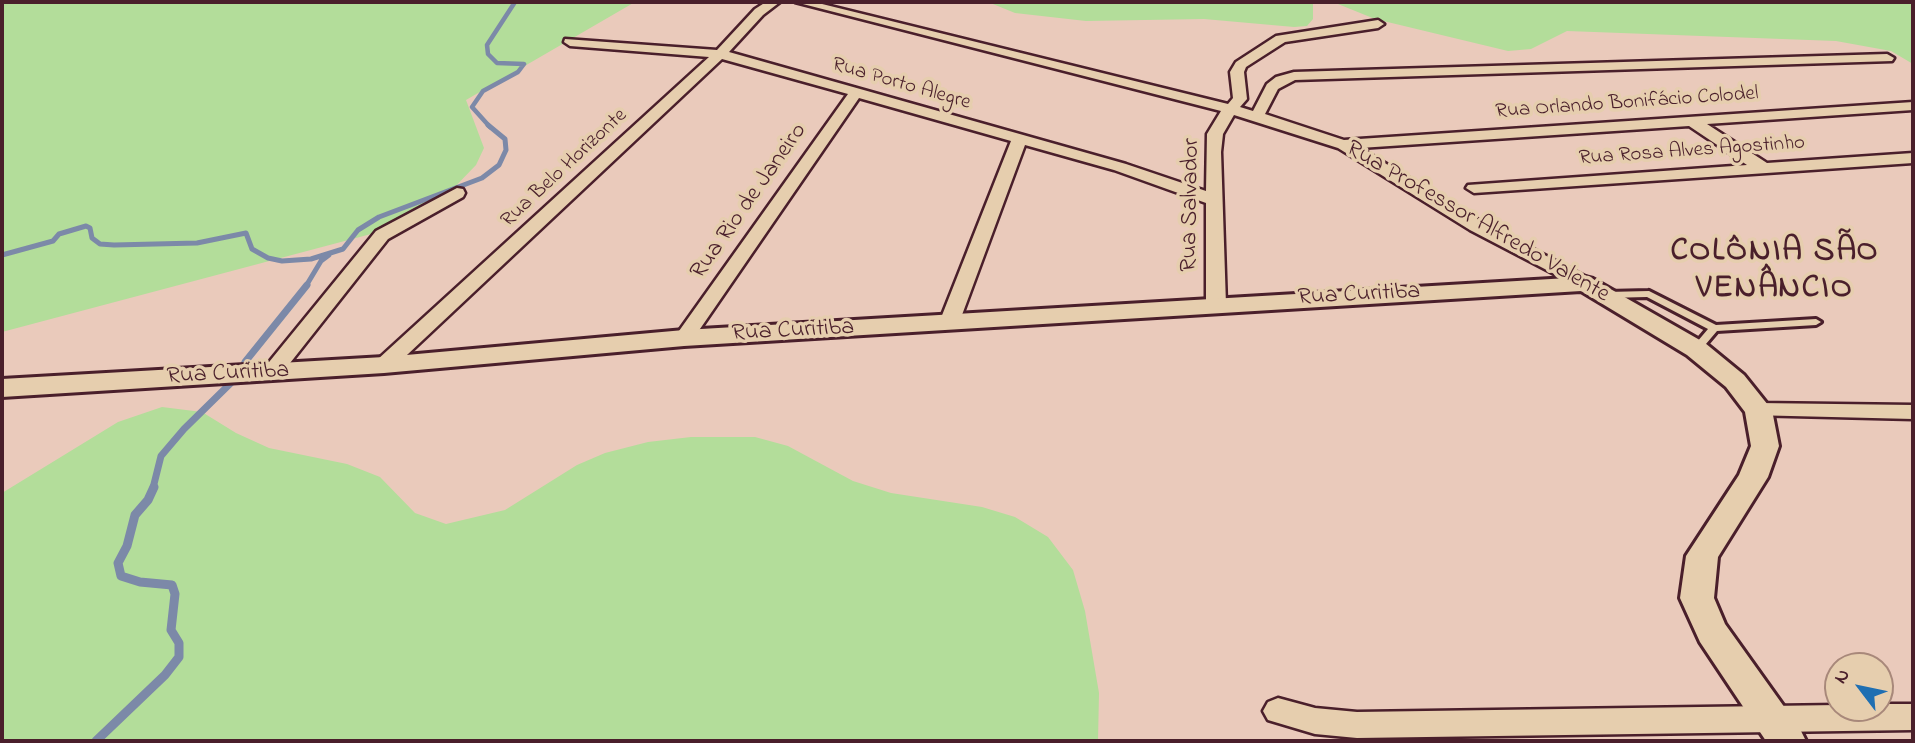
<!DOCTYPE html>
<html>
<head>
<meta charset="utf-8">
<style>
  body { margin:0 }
  #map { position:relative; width:1915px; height:743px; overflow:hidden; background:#eacabb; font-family:"Indie Flower",sans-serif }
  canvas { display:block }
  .frame { position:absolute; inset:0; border:4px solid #4a1f2b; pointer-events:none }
  .north { position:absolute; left:1824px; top:652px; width:70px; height:70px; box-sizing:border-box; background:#e6ceae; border:2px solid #a8887a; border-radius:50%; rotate:302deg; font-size:19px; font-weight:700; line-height:28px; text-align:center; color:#4a1f2b }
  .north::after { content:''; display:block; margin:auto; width:24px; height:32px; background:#1f6fb2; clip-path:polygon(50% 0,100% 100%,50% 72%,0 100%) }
</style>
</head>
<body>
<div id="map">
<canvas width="1915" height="743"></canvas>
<div class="frame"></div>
<div class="north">N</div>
</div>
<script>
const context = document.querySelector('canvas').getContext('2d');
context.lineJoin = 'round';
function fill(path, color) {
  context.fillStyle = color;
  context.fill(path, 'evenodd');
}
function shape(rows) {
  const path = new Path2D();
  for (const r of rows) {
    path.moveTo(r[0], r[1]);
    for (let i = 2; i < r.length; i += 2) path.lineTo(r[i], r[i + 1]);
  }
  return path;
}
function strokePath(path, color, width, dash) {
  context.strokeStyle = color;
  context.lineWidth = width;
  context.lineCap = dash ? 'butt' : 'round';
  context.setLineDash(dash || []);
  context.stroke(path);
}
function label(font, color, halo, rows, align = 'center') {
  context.font = font + ' "Indie Flower",sans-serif';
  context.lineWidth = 7;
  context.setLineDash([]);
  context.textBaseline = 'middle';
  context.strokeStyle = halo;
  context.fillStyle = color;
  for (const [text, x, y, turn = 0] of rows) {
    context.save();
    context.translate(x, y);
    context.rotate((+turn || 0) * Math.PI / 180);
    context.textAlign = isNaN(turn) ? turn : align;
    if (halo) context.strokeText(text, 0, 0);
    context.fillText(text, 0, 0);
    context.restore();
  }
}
const green = shape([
  [2,2,635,2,466,100,484,148,476,165,449,193,403,222,371,234,2,332],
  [988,2,1313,2,1313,19,1307,26,1294,27,1204,19,1086,21,1015,13],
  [1333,2,1913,2,1913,64,1891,51,1836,41,1567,31,1531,49,1508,51,1375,19],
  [162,407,202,412,236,433,269,448,347,464,380,477,415,513,446,524,505,510,577,465,605,453,648,442,691,437,755,437,788,446,853,481,891,493,982,507,1015,517,1048,537,1073,570,1085,611,1099,693,1098,741,2,741,2,493,118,422]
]);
const streamFar3 = shape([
  [490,127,472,107,483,91,518,72,524,64,497,63,488,54,487,45,515,2]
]);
const streamFar2 = shape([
  [2,255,53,241,59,234,86,226,90,228,92,238,100,244,114,245,197,243,246,233,252,249,268,258,282,261,311,259,343,249,358,230,379,217,482,178,499,165,506,150,505,139,488,125],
  [306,286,321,261,329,255]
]);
const streamFar1 = shape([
  [153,488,161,456,184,429,240,374,245,362,307,285]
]);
const stream = shape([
  [96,741,165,675,179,657,179,643,171,630,175,594,172,585,140,582,121,576,118,563,127,546,135,515,148,500,154,487]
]);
const service = shape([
  [1649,291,1716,325,1816,319,1821,322,1816,325,1717,331,1700,351,1696,352,1691,349,1708,329,1647,297,1607,298,1602,295,1607,292,1649,291]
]);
const minor = shape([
  [766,2,780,2,763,15,729,52,1126,164,1206,191,1207,134,1221,111,795,2,814,2,1228,104,1233,98,1230,72,1236,62,1276,36,1378,20,1384,24,1378,28,1285,42,1246,67,1244,72,1247,99,1240,107,1253,111,1267,84,1276,77,1294,72,1887,54,1894,58,1892,61,1295,80,1278,89,1265,114,1344,140,1913,102,1913,110,1707,124,1767,163,1913,153,1913,163,1474,193,1466,188,1468,185,1747,165,1689,126,1360,148,1482,222,1592,280,1594,284,1585,290,1470,230,1338,148,1234,115,1223,134,1221,152,1226,305,1216,311,1206,305,1206,203,1114,170,1025,145,959,323,956,327,949,329,942,327,939,323,1011,141,859,98,691,342,684,344,677,342,674,338,848,94,722,59,391,370,377,370,374,365,377,360,709,57,570,46,564,42,565,39,717,50,755,9,766,2],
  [457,188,463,189,465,193,463,197,388,239,279,377,265,377,261,372,265,367,376,231,457,188],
  [1758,403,1913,405,1913,419,1750,415,1747,410,1750,405,1758,403],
  [1278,698,1315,708,1357,712,1838,705,1838,708,1880,708,1880,704,1913,704,1913,730,1357,738,1315,734,1268,720,1263,711,1268,702,1278,698]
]);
const tertiary = shape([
  [1585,277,1593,279,1705,343,1744,375,1772,410,1779,446,1768,477,1718,557,1714,598,1725,624,1800,729,1806,741,1766,741,1700,642,1680,598,1686,556,1739,475,1751,446,1745,412,1726,387,1687,355,1581,291,684,346,384,373,2,397,2,379,384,357,684,330,1585,277]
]);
const farStreetnames = [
  ["Rua Porto Alegre",901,85,16],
  ["Rua Orlando Bonifácio Colodel",1627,104,-4],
  ["Rua Rosa Alves Agostinho",1692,152,-4],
  ["Rua Belo Horizonte",565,169,-43]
];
const streetNames = [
  ["Rua Rio de Janeiro",750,202,-55],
  ["Rua Salvador",1192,205,-89],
  ["Rua Professor Alfredo Valente",1477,223,30],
  ["Rua Curitiba",1359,296,-3],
  ["Rua Curitiba",793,332,-3],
  ["Rua Curitiba",228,375,-3]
];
const districtNames = [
  ["COLÔNIA SÃO",1775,254],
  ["VENÂNCIO",1775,291]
];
fill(green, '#b3dd9a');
strokePath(streamFar3, '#7c89a8', 4.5);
strokePath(streamFar2, '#7c89a8', 5);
strokePath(streamFar1, '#7c89a8', 7);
strokePath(stream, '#7c89a8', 9);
strokePath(service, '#4a1f2b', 6);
strokePath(minor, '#4a1f2b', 5);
strokePath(tertiary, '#4a1f2b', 6);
fill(service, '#e6ceae');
fill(minor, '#e6ceae');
fill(tertiary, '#e6ceae');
label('21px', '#4a1f2b', '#e6ceae', farStreetnames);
label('24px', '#4a1f2b', '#e6ceae', streetNames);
context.letterSpacing = '2px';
label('bold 32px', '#4a1f2b', '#e6ceae', districtNames);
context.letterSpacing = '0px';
</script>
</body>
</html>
